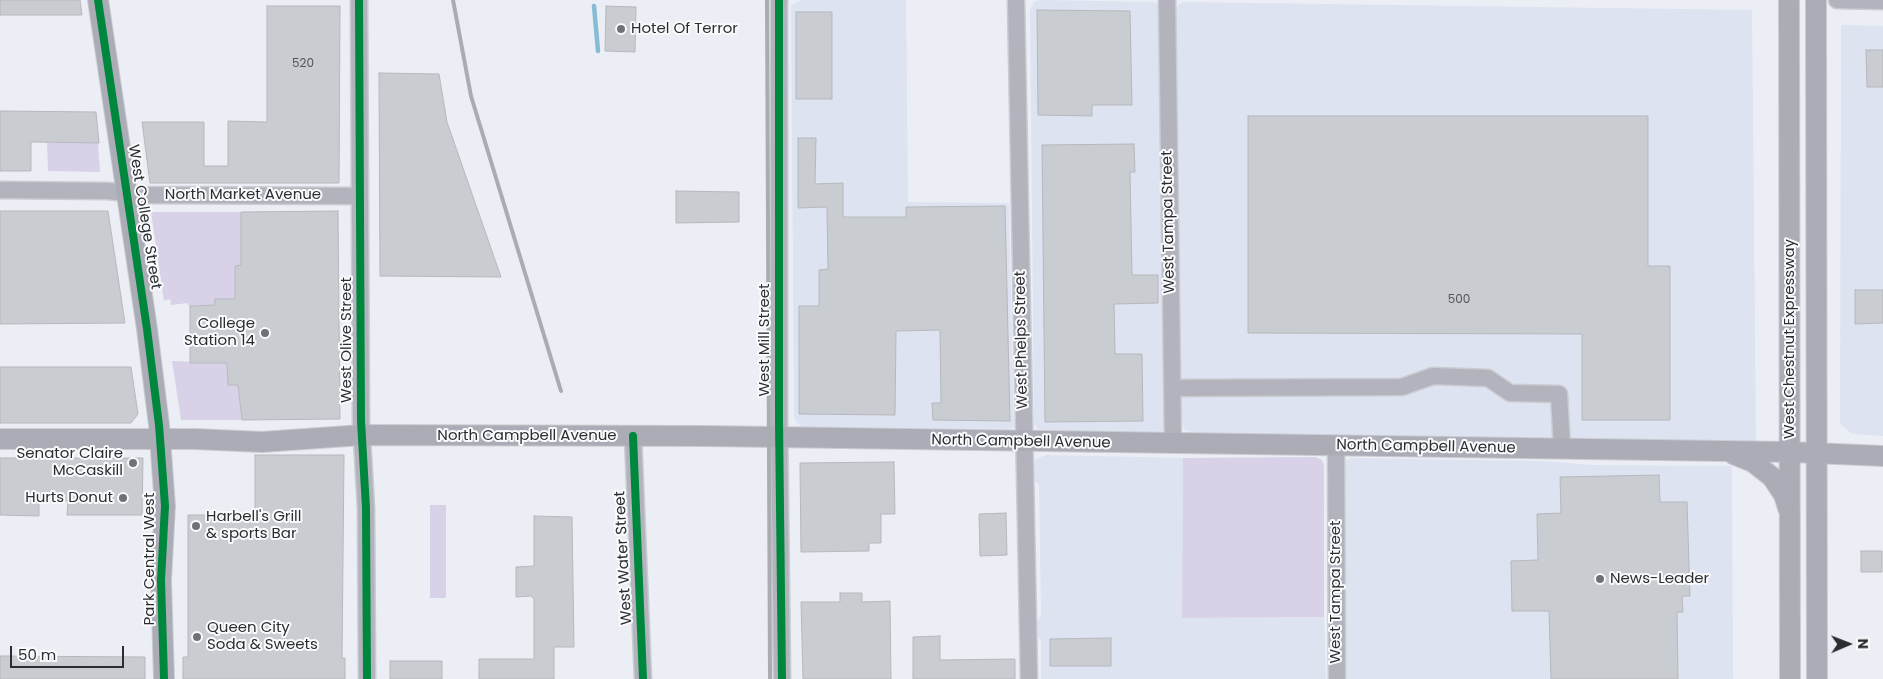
<!DOCTYPE html>
<html>
<head>
<meta charset="utf-8">
<style>
  body { margin:0 }
  #map { position:relative; width:1883px; height:679px; overflow:hidden; background:#eceef5; font-family:Poppins,sans-serif }
  canvas { display:block }
  .north { position:absolute; left:1823px; top:619px; width:50px; height:50px; -webkit-text-stroke:4px #f9fbfd; paint-order:stroke; rotate:89deg; font-size:14px; font-weight:700; line-height:20px; text-align:center; color:#2b2d31 }
  .north::after { content:''; display:block; margin:auto; width:18px; height:22px; background:#2b2d31; clip-path:polygon(50% 0,100% 100%,50% 72%,0 100%) }
  .scale { position:absolute; left:10px; top:646px; width:114px; height:22px; box-sizing:border-box; border:2px solid #2b2d31; border-top:0; padding-left:6px; font-size:15px; line-height:18px; white-space:nowrap; color:#2b2d31; -webkit-text-stroke:4px #f9fbfd; paint-order:stroke }
</style>
</head>
<body>
<div id="map">
<canvas width="1883" height="679"></canvas>
<div class="north">N</div>
<div class="scale">50 m</div>
</div>
<script>
const context = document.querySelector('canvas').getContext('2d');
context.lineJoin = 'round';
function fill(path, color) {
  context.fillStyle = color;
  context.fill(path, 'evenodd');
}
function shape(rows) {
  const path = new Path2D();
  for (const r of rows) {
    path.moveTo(r[0], r[1]);
    for (let i = 2; i < r.length; i += 2) path.lineTo(r[i], r[i + 1]);
  }
  return path;
}
function strokePath(path, color, width, dash) {
  context.strokeStyle = color;
  context.lineWidth = width;
  context.lineCap = dash ? 'butt' : 'round';
  context.setLineDash(dash || []);
  context.stroke(path);
}
function label(font, color, halo, rows, align = 'center') {
  context.font = font + ' Poppins,sans-serif';
  context.lineWidth = 4;
  context.setLineDash([]);
  context.textBaseline = 'middle';
  context.strokeStyle = halo;
  context.fillStyle = color;
  for (const [text, x, y, turn = 0] of rows) {
    context.save();
    context.translate(x, y);
    context.rotate((+turn || 0) * Math.PI / 180);
    context.textAlign = isNaN(turn) ? turn : align;
    if (halo) context.strokeText(text, 0, 0);
    context.fillText(text, 0, 0);
    context.restore();
  }
}
const built = shape([
  [801,0,906,0,908,202,1009,203,1014,427,1009,429,803,427,797,423,794,417,791,6],
  [1040,0,1154,2,1161,5,1165,427,1160,433,1045,430,1037,429,1034,422,1030,10,1034,2],
  [1183,2,1752,10,1756,446,1200,434,1185,430,1182,424,1173,20,1178,5],
  [1841,25,1883,26,1883,436,1852,434,1840,424],
  [1046,455,1183,458,1182,618,1324,617,1326,679,1041,679,1041,641,1037,636,1037,622,1041,615,1039,485,1033,478,1033,469,1036,459],
  [1351,458,1544,461,1593,465,1732,466,1733,679,1345,679,1344,465,1344,461]
]);
const green = shape([
  [47,143,98,143,100,172,48,171],
  [151,212,241,212,244,265,235,266,235,299,215,299,215,305,188,306,188,303,171,305,170,299,164,301],
  [172,361,227,363,228,385,238,385,242,420,181,420],
  [1316,457,1322,460,1324,465,1324,617,1182,618,1183,458],
  [430,505,446,505,446,598,430,598]
]);
const stream = shape([
  [594,6,598,51]
]);
const building = shape([
  [0,0,80,0,82,15,0,15,0,0],
  [267,6,340,6,339,183,150,183,142,122,204,122,204,166,228,166,228,121,267,122,267,6],
  [606,6,636,7,635,52,605,51,606,6],
  [1037,10,1130,11,1132,105,1092,105,1092,116,1038,115,1037,10],
  [796,12,832,12,832,99,796,99,796,12],
  [1866,50,1883,50,1883,87,1867,87,1866,50],
  [379,73,439,74,447,122,501,277,380,276,379,73],
  [0,111,96,112,99,143,31,142,31,171,0,171,0,111],
  [1248,116,1648,116,1648,266,1670,266,1670,420,1582,420,1582,334,1248,333,1248,116],
  [798,138,816,138,815,184,843,183,843,217,906,217,906,207,1005,206,1010,421,933,420,932,403,941,403,940,330,896,331,895,415,799,414,799,306,819,306,819,270,828,269,827,207,798,208,798,138],
  [1134,144,1135,172,1130,172,1132,275,1158,275,1158,303,1114,304,1115,354,1142,354,1143,421,1045,422,1042,145,1134,144],
  [676,191,739,192,739,222,676,223,676,191],
  [0,211,108,211,125,323,0,324,0,211],
  [338,211,340,419,242,420,238,385,228,385,227,363,190,363,190,306,215,305,215,299,235,299,235,266,241,265,241,212,338,211],
  [1855,290,1883,290,1883,323,1855,324,1855,290],
  [0,367,131,367,138,414,131,423,0,423,0,367],
  [255,455,344,455,342,658,345,658,345,679,183,679,183,657,188,657,188,515,255,515,255,455],
  [0,458,143,458,142,515,67,515,68,501,39,501,39,516,0,515,0,458],
  [894,462,895,514,881,514,881,543,869,543,869,551,801,552,800,463,894,462],
  [1659,475,1660,502,1687,502,1690,596,1682,596,1683,612,1677,612,1678,679,1551,679,1549,611,1512,611,1511,561,1538,560,1537,514,1561,513,1560,477,1659,475],
  [1006,513,1007,555,980,556,979,514,1006,513],
  [534,516,572,517,574,647,554,647,554,679,479,679,479,659,534,659,534,599,531,596,516,597,516,567,534,566,534,516],
  [1861,551,1882,551,1882,572,1861,572,1861,551],
  [840,593,862,593,862,602,890,601,891,679,803,679,801,602,840,602,840,593],
  [940,636,940,660,1015,659,1015,679,913,679,913,637,940,636],
  [1111,638,1111,666,1050,666,1050,639,1111,638],
  [0,656,145,657,145,679,0,679,0,656],
  [390,661,442,661,442,679,390,679,390,661]
]);
const minor = shape([
  [359,0,361,421,366,508,367,679],
  [779,0,779,421,782,679],
  [1016,0,1029,679],
  [1167,0,1173,444],
  [1837,0,1883,1],
  [0,190,108,191,145,195,359,196],
  [1172,388,1402,387,1433,376,1488,378,1510,393,1559,394,1562,449],
  [633,436,643,679],
  [1336,446,1337,679]
]);
const major = shape([
  [98,0,147,329,159,425,165,506,161,580,164,679],
  [1789,0,1790,679],
  [1816,0,1817,679],
  [0,439,195,439,262,442,362,435,705,436,1791,452,1883,456],
  [1733,454,1753,462,1772,477,1784,495,1788,508]
]);
const rail = shape([
  [453,0,471,96,561,391],
  [767,0,770,679]
]);
const cycleway = shape([
  [98,0,147,329,159,425,165,506,161,580,164,679],
  [359,0,361,421,366,508,367,679],
  [779,0,779,421,782,679],
  [633,436,643,679]
]);
const markers = [
  [621,29,5,"#6f7176"],
  [265,333,5,"#6f7176"],
  [133,463,5,"#6f7176"],
  [123,498,5,"#6f7176"],
  [196,526,5,"#6f7176"],
  [1600,579,5,"#6f7176"],
  [197,637,5,"#6f7176"]
];
const numberNames = [
  ["520",303,64],
  ["500",1459,300]
];
const poiNames = [
  ["Hotel Of Terror",631,29],
  ["College",255,324,"right"],
  ["Station 14",255,341,"right"],
  ["Senator Claire",123,454,"right"],
  ["McCaskill",123,471,"right"],
  ["Hurts Donut",113,498,"right"],
  ["Harbell's Grill",206,517],
  ["& sports Bar",206,534],
  ["News-Leader",1610,579],
  ["Queen City",207,628],
  ["Soda & Sweets",207,645]
];
const streetNames = [
  ["North Market Avenue",243,195],
  ["West College Street",144,217,81],
  ["West Tampa Street",1169,222,-91],
  ["West Chestnut Expressway",1790,339,-90],
  ["West Olive Street",347,340,-90],
  ["West Mill Street",765,340,-90],
  ["West Phelps Street",1022,340,-91],
  ["North Campbell Avenue",527,436],
  ["North Campbell Avenue",1021,442,1],
  ["North Campbell Avenue",1426,447,1],
  ["West Water Street",624,558,-93],
  ["Park Central West",150,559,-90],
  ["West Tampa Street",1336,592,-90]
];
fill(built, '#dee3f1');
fill(green, '#d8d1e8');
strokePath(stream, '#86bcd6', 4.5);
fill(building, '#c9ccd1');
strokePath(building, '#b6b8bd', 1);
strokePath(minor, '#caccd1', 19);
strokePath(major, '#caccd1', 22);
strokePath(minor, '#b3b3bd', 16);
strokePath(major, '#abacb6', 20);
strokePath(rail, '#abacb2', 4);
strokePath(cycleway, '#00873e', 8);
for (const [x, y, r, color] of markers) {
  const dot = new Path2D();
  dot.arc(x, y, r, 0, 2 * Math.PI);
  context.fillStyle = color;
  context.fill(dot);
  strokePath(dot, '#f9fbfd', 2);
}
label('12px', '#525559', null, numberNames);
label('15px', '#2b2d31', '#f9fbfd', poiNames, 'left');
label('15px', '#2b2d31', '#f9fbfd', streetNames);
</script>
</body>
</html>
